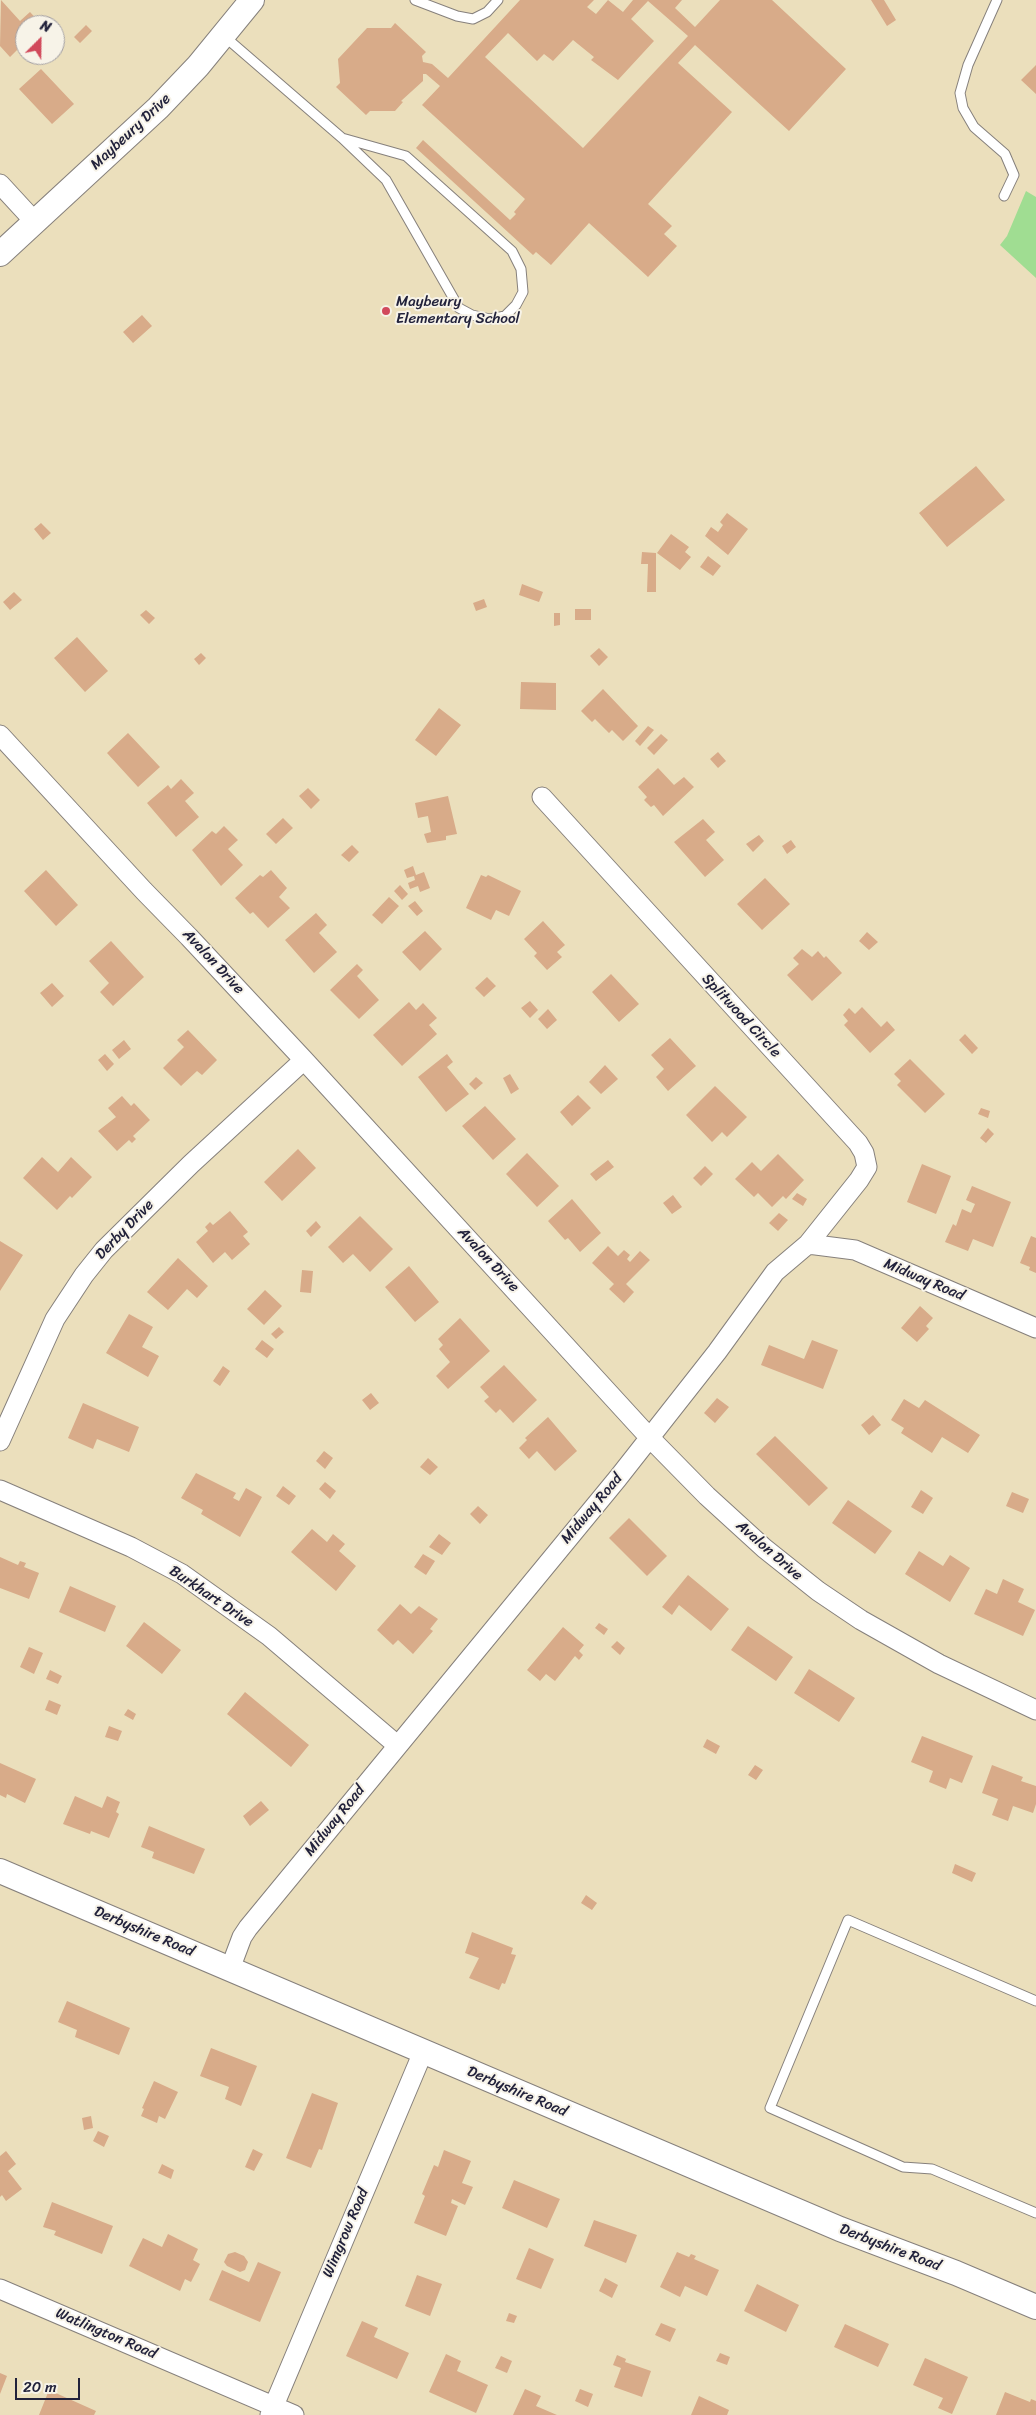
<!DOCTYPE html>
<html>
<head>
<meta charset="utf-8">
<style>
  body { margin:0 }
  #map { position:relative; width:1036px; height:2415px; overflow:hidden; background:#ebdfbc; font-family:Sriracha,sans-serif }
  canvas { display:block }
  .north { position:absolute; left:15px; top:15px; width:50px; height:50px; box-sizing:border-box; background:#f7f3e8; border:1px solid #a29fa3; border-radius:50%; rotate:23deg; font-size:14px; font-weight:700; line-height:20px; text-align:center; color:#22223b }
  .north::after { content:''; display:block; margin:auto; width:18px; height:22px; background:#d1495b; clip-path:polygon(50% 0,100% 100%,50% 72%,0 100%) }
  .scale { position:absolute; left:15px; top:2378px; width:65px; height:22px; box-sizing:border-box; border:2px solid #22223b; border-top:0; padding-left:6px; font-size:15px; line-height:18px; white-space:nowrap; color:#22223b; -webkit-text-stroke:4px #f7f3e8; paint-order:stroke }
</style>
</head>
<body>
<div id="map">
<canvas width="1036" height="2415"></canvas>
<div class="north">N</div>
<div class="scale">20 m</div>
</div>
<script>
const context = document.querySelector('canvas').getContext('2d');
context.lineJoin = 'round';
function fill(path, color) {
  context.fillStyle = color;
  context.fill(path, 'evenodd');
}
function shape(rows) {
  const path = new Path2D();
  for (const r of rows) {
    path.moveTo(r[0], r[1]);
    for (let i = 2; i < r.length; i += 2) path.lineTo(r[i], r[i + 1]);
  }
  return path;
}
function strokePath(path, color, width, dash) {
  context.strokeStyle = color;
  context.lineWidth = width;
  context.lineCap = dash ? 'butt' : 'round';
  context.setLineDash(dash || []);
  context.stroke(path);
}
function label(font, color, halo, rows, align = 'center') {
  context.font = font + ' Sriracha,sans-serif';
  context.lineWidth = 4;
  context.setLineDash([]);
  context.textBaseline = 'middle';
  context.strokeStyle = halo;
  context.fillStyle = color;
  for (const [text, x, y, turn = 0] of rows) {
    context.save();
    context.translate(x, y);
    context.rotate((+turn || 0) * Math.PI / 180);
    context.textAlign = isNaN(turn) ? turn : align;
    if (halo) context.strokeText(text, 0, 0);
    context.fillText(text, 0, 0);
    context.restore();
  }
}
const green = shape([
  [1026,191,1036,197,1036,278,1000,245,1007,236]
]);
const building = shape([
  [1,0,20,21,30,12,42,25,25,25,25,42,10,57,0,46],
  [520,0,594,0,587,7,596,14,608,0,623,12,633,0,682,0,675,8,695,27,720,0,772,0,846,69,789,131,695,45,678,63,732,112,648,204,672,226,664,234,677,246,648,277,589,223,551,265,536,252,533,255,416,148,423,140,510,220,516,214,514,212,525,199,422,105,440,86,426,74,423,74,423,81,401,101,403,102,395,111,370,111,366,115,336,87,340,83,338,59,367,28,391,28,395,23,426,52,422,56,423,62,432,64,448,78],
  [648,1,688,36,583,148,485,57,508,33,537,61,544,54,553,61,573,40,594,57,591,60,618,80,654,41,631,19],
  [871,0,884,0,896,20,887,26],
  [86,25,92,31,80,43,74,37],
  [1036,65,1036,94,1021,80],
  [41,69,74,104,52,124,19,89],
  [142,315,152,326,133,343,123,332],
  [976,466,1005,500,947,547,919,513],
  [727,513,748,529,728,555,705,536,711,527,718,532,723,525,720,522],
  [41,523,51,533,43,540,34,529],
  [671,534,689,547,685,552,691,557,680,570,657,553],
  [642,552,656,553,656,592,647,592,648,564,641,564],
  [708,556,721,566,713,576,700,567],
  [522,584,543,592,539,602,519,595],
  [14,592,22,600,10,610,3,602],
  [484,599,487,607,476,611,473,603],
  [575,609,591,609,591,620,575,620],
  [146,610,155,618,149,624,140,615],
  [554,613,560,613,560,625,554,626],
  [77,637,108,671,85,692,54,658],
  [599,648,608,657,599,666,590,656],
  [201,653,206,658,199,665,194,659],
  [521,682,556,683,556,710,520,709],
  [603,689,638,726,623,741,612,730,609,733,595,719,592,722,581,711],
  [439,708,461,725,436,756,415,740],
  [648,726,654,730,640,746,635,741],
  [128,733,160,767,138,787,107,753],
  [661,734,668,740,654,755,647,748],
  [718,752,726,761,718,768,710,759],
  [658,768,674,785,684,777,694,787,663,816,654,805,651,807,644,800,647,797,638,787],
  [181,779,194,793,185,801,199,817,176,837,147,803,168,785,171,789],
  [308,788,320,800,311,809,299,796],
  [448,796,457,834,446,836,446,840,427,843,424,834,431,832,428,816,418,818,415,803],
  [283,818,293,828,276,844,266,834],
  [703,819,715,832,706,840,724,860,705,877,674,842],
  [224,826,238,840,228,849,243,865,221,886,192,850,212,831,216,834],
  [759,835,764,841,753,852,746,844],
  [791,840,796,847,787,854,782,846],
  [352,845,359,852,349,862,341,855],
  [413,866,416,875,424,872,430,888,420,892,418,886,410,889,408,883,415,880,414,876,407,878,404,870],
  [46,870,78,905,56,926,24,891],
  [271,870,287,888,279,897,290,908,268,928,253,912,250,914,235,898,260,875,263,877],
  [481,875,486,877,488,875,521,891,509,916,496,910,491,920,466,908],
  [765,878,790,904,762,930,737,904],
  [400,885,408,894,402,900,394,891],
  [389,897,399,906,382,924,372,915],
  [415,901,423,911,417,916,408,906],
  [316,913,327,925,319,933,337,952,314,973,285,940],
  [543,921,565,945,557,952,562,957,547,970,534,956,537,953,524,939],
  [425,931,442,949,420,971,402,952],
  [867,932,878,942,869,950,859,941],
  [111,941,144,977,113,1006,100,992,109,983,89,961],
  [802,949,812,957,818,951,824,958,826,956,842,973,812,1001,787,975,799,964,793,958],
  [357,964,363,970,357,976,379,1000,359,1019,330,990],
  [611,974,639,1004,619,1022,592,992],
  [487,977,496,986,484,997,475,988],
  [52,983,64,996,52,1007,40,993],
  [530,1001,538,1010,530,1018,521,1008],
  [409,1002,416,1010,423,1003,437,1018,429,1025,437,1034,402,1066,373,1035],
  [862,1007,881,1027,887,1021,895,1030,870,1053,844,1025,848,1021,843,1015,849,1008,855,1014],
  [548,1009,557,1020,547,1029,538,1019],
  [188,1030,217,1060,202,1075,197,1071,181,1086,163,1068,184,1047,177,1040],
  [965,1034,978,1048,972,1054,959,1040],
  [670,1038,696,1066,668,1091,656,1077,664,1069,651,1055],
  [124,1040,131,1049,119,1059,112,1050],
  [105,1054,114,1064,107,1071,98,1060],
  [447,1054,453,1062,447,1067,469,1094,446,1112,418,1077],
  [910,1059,945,1094,925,1113,897,1085,901,1081,894,1074],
  [605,1065,618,1079,601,1094,589,1082],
  [510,1074,519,1089,511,1094,503,1078],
  [476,1077,483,1083,475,1090,469,1084],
  [715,1086,747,1117,727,1137,722,1132,712,1142,686,1115],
  [578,1095,591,1108,572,1126,560,1112],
  [122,1096,131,1106,134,1103,150,1120,133,1136,136,1139,132,1143,129,1140,117,1151,98,1131,116,1117,108,1108],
  [485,1106,516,1139,493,1160,462,1126],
  [981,1108,990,1111,988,1118,978,1114],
  [988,1128,994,1134,986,1143,980,1138],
  [298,1149,316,1168,282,1201,264,1182],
  [527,1153,559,1186,537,1207,506,1174],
  [778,1154,804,1180,786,1199,783,1196,772,1207,758,1193,754,1197,735,1179,752,1162,761,1171],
  [42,1157,58,1172,71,1157,92,1177,72,1198,70,1196,57,1210,23,1178],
  [608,1160,614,1167,596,1181,590,1174],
  [922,1164,951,1176,936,1214,907,1202],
  [705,1166,713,1174,701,1186,693,1178],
  [972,1186,1011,1202,993,1247,973,1239,968,1251,945,1242,953,1224,956,1226,962,1209,971,1213,975,1204,966,1200],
  [797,1193,807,1199,803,1206,792,1199],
  [673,1195,682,1207,672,1214,663,1203],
  [572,1199,601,1233,580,1252,568,1238,565,1240,548,1221],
  [230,1211,248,1232,243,1236,250,1244,232,1260,225,1252,213,1263,196,1242,208,1231,205,1227,210,1222,213,1225],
  [779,1213,788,1220,778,1231,769,1223],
  [360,1216,393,1249,370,1272,353,1254,343,1263,328,1247],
  [316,1221,321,1227,311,1237,306,1231],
  [1031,1236,1036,1238,1036,1273,1029,1270,1030,1267,1020,1263],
  [0,1241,23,1255,0,1291],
  [608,1246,618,1256,624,1250,630,1255,627,1259,630,1262,640,1251,650,1260,626,1284,634,1292,624,1303,609,1289,614,1284,592,1263],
  [178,1258,208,1286,197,1298,187,1289,168,1310,147,1292],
  [409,1266,439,1302,415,1322,385,1287],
  [302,1270,313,1271,311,1293,300,1292],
  [265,1290,282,1306,264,1325,247,1309],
  [920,1306,933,1318,926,1326,929,1329,917,1342,901,1328],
  [129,1314,153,1327,142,1347,159,1356,148,1377,106,1353],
  [460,1318,490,1351,448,1389,436,1376,450,1362,439,1349,443,1345,438,1339],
  [279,1327,284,1332,276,1339,271,1334],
  [262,1340,274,1349,267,1358,255,1349],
  [812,1340,838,1350,823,1389,761,1365,769,1345,804,1359],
  [504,1365,537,1400,513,1423,500,1409,496,1413,484,1401,489,1397,480,1387],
  [223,1366,230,1371,220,1386,213,1381],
  [371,1393,379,1403,370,1410,362,1400],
  [717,1398,729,1407,715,1423,704,1413],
  [904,1399,919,1408,925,1400,980,1435,968,1453,942,1437,932,1453,901,1433,904,1428,891,1420],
  [83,1403,139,1427,129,1452,97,1439,93,1449,68,1438],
  [873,1415,881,1425,869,1435,861,1425],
  [548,1417,577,1451,555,1471,537,1451,529,1459,519,1448,527,1440,525,1438],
  [775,1436,828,1488,809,1506,756,1454],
  [324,1451,333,1458,325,1469,316,1461],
  [428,1458,438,1467,430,1475,420,1467],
  [196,1473,236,1493,233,1498,239,1501,246,1488,262,1497,240,1537,201,1514,203,1510,181,1498],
  [325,1482,336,1491,330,1499,319,1489],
  [283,1486,296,1496,289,1505,276,1496],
  [921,1490,933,1498,923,1514,911,1507],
  [1012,1492,1029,1499,1023,1513,1006,1506],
  [848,1500,892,1531,875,1554,832,1523],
  [478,1506,488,1515,480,1524,470,1514],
  [629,1518,667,1556,647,1576,609,1538],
  [312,1529,327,1542,333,1534,345,1544,339,1551,356,1566,336,1591,291,1552],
  [439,1534,451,1543,442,1555,429,1547],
  [919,1551,943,1566,950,1555,970,1568,950,1602,905,1574],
  [423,1554,435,1561,426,1575,414,1567],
  [0,1557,18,1565,20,1561,26,1563,24,1567,39,1573,29,1599,0,1588],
  [688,1575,729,1609,711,1631,679,1605,672,1615,662,1607],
  [1003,1579,1024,1589,1018,1602,1035,1610,1023,1636,974,1614,986,1589,997,1594],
  [70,1586,116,1606,105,1632,59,1612],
  [400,1604,411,1614,419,1606,438,1619,430,1629,433,1631,413,1654,398,1640,393,1645,377,1630],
  [144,1622,181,1650,162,1674,126,1646],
  [599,1623,608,1629,604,1635,595,1628],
  [748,1626,793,1657,776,1681,731,1650],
  [563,1627,584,1645,579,1651,583,1655,579,1660,575,1656,555,1681,546,1674,540,1681,527,1670],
  [617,1641,625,1648,620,1655,611,1647],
  [29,1647,43,1653,34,1674,20,1667],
  [809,1669,855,1698,839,1722,794,1693],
  [50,1670,62,1676,58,1684,46,1679],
  [245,1692,309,1745,291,1767,227,1714],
  [49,1700,61,1705,57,1715,45,1710],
  [128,1709,136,1714,133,1720,124,1715],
  [109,1726,122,1731,118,1741,105,1737],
  [922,1736,973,1756,962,1783,950,1778,946,1789,929,1782,933,1771,911,1762],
  [707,1739,720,1746,716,1754,703,1747],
  [0,1763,36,1779,25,1803,7,1794,6,1798,0,1795],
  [755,1765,763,1770,756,1780,748,1775],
  [992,1765,1023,1777,1021,1781,1036,1786,1036,1804,1033,1813,1013,1806,1008,1821,992,1815,998,1799,982,1793],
  [75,1796,102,1808,107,1796,120,1802,116,1812,119,1814,109,1838,91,1831,90,1834,63,1824],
  [261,1801,269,1810,250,1826,243,1816],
  [149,1826,205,1849,194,1874,152,1858,154,1852,141,1847],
  [955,1864,976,1873,972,1882,952,1873],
  [586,1895,597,1903,592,1910,581,1903],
  [472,1932,513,1948,511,1954,516,1955,505,1984,502,1983,499,1990,469,1978,479,1958,465,1953],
  [67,2001,130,2028,119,2055,75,2037,77,2030,58,2022],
  [211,2048,257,2066,241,2106,225,2099,229,2087,200,2076],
  [154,2081,178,2092,165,2119,159,2116,157,2123,141,2116,144,2109,142,2108],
  [312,2093,338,2103,322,2150,319,2149,311,2168,286,2158],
  [91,2116,93,2128,84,2130,82,2118],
  [98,2131,109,2136,104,2147,93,2141],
  [253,2149,263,2154,254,2171,245,2167],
  [444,2150,471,2161,462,2183,473,2187,465,2205,452,2199,451,2203,458,2206,446,2236,414,2223,425,2196,422,2194,434,2165,438,2167],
  [6,2151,16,2164,8,2171,22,2189,6,2201,2,2195,0,2197,0,2156],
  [162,2164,174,2170,171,2179,158,2173],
  [514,2180,560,2199,547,2228,502,2208],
  [52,2202,113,2226,102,2254,54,2235,56,2231,43,2227],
  [594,2220,637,2235,626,2263,584,2246],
  [168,2234,198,2249,193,2260,200,2264,191,2282,185,2279,180,2291,129,2266,143,2238,162,2247],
  [529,2248,554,2259,541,2289,516,2279],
  [235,2252,244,2256,248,2262,245,2270,240,2272,227,2266,224,2262,228,2254],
  [677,2252,689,2257,691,2254,696,2256,694,2259,719,2270,707,2296,685,2286,680,2297,660,2287],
  [258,2262,281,2272,260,2322,209,2300,222,2270,249,2282],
  [417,2275,442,2284,430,2316,405,2306],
  [605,2278,618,2285,612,2298,599,2291],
  [757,2284,799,2305,786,2332,744,2311],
  [509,2313,517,2316,514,2323,506,2321],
  [362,2321,378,2328,374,2337,409,2353,397,2379,346,2356],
  [661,2323,676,2329,670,2342,655,2335],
  [845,2324,889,2344,878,2367,834,2347],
  [720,2353,730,2357,727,2365,716,2361],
  [446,2354,461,2361,457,2371,488,2385,476,2413,429,2392],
  [617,2355,626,2359,625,2362,651,2371,642,2397,614,2387,621,2368,613,2365],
  [501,2356,512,2361,507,2373,495,2368],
  [925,2358,968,2377,952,2414,938,2408,943,2398,913,2385],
  [0,2373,7,2376,0,2394],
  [525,2389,541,2396,536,2406,557,2415,513,2415],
  [580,2389,593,2394,588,2407,575,2401],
  [49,2390,96,2411,94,2415,39,2415],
  [1005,2392,1030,2402,1031,2399,1036,2401,1036,2415,996,2415],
  [699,2396,729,2410,727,2415,691,2415]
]);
const service = shape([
  [415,0,457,16,473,19,487,12,498,0],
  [997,0,968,65,960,93,963,108,974,127,1005,154,1014,175,1004,196],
  [224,36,342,138,406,156,512,251,521,269,523,292,516,305,505,316,490,319,472,315,459,308,386,180,342,138],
  [1036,2001,848,1920,770,2108,903,2167,932,2169,1036,2213]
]);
const minor = shape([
  [0,184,35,222],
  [0,735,144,891,189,937,304,1060,649,1437,707,1496,764,1548,818,1591,861,1620,939,1664,1036,1710],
  [808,1244,855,1250,1036,1328],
  [0,1441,55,1319,84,1275,104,1250,191,1164,304,1060],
  [0,1490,131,1547,182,1574,269,1636,397,1745],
  [230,1969,242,1937,248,1928,618,1478,717,1352,775,1272,808,1244,859,1180,867,1167,864,1153,858,1143,542,797],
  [0,2289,294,2415],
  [270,2415,423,2052]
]);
const tertiary = shape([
  [0,254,158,108,198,66,252,0],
  [0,1871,840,2229,956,2273,1036,2307]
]);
const markers = [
  [386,311,5,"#d1495b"]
];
const streetNames = [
  ["Maybeury Drive",131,132,-43],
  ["Avalon Drive",213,962,47],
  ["Splitwood Circle",741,1016,47],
  ["Derby Drive",125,1230,-46],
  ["Avalon Drive",488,1260,47],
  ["Midway Road",924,1280,23],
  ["Midway Road",592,1509,-50],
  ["Avalon Drive",769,1551,41],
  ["Burkhart Drive",211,1597,34],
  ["Midway Road",335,1821,-51],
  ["Derbyshire Road",144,1932,23],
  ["Derbyshire Road",517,2092,23],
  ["Wimgrow Road",346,2233,-67],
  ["Derbyshire Road",890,2248,21],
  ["Watlington Road",106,2334,23]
];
const poiNames = [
  ["Maybeury",396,302],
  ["Elementary School",396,319]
];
fill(green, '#a0dd92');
fill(building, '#d8ab89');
strokePath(service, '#86807c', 11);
strokePath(minor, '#86807c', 21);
strokePath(tertiary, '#86807c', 26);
strokePath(service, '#fff', 9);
strokePath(minor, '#fff', 19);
strokePath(tertiary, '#fff', 24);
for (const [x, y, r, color] of markers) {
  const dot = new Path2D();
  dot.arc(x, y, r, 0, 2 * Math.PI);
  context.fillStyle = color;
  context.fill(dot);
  strokePath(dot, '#f7f3e8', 2);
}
label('15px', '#22223b', '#f7f3e8', streetNames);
label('15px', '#22223b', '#f7f3e8', poiNames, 'left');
</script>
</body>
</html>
